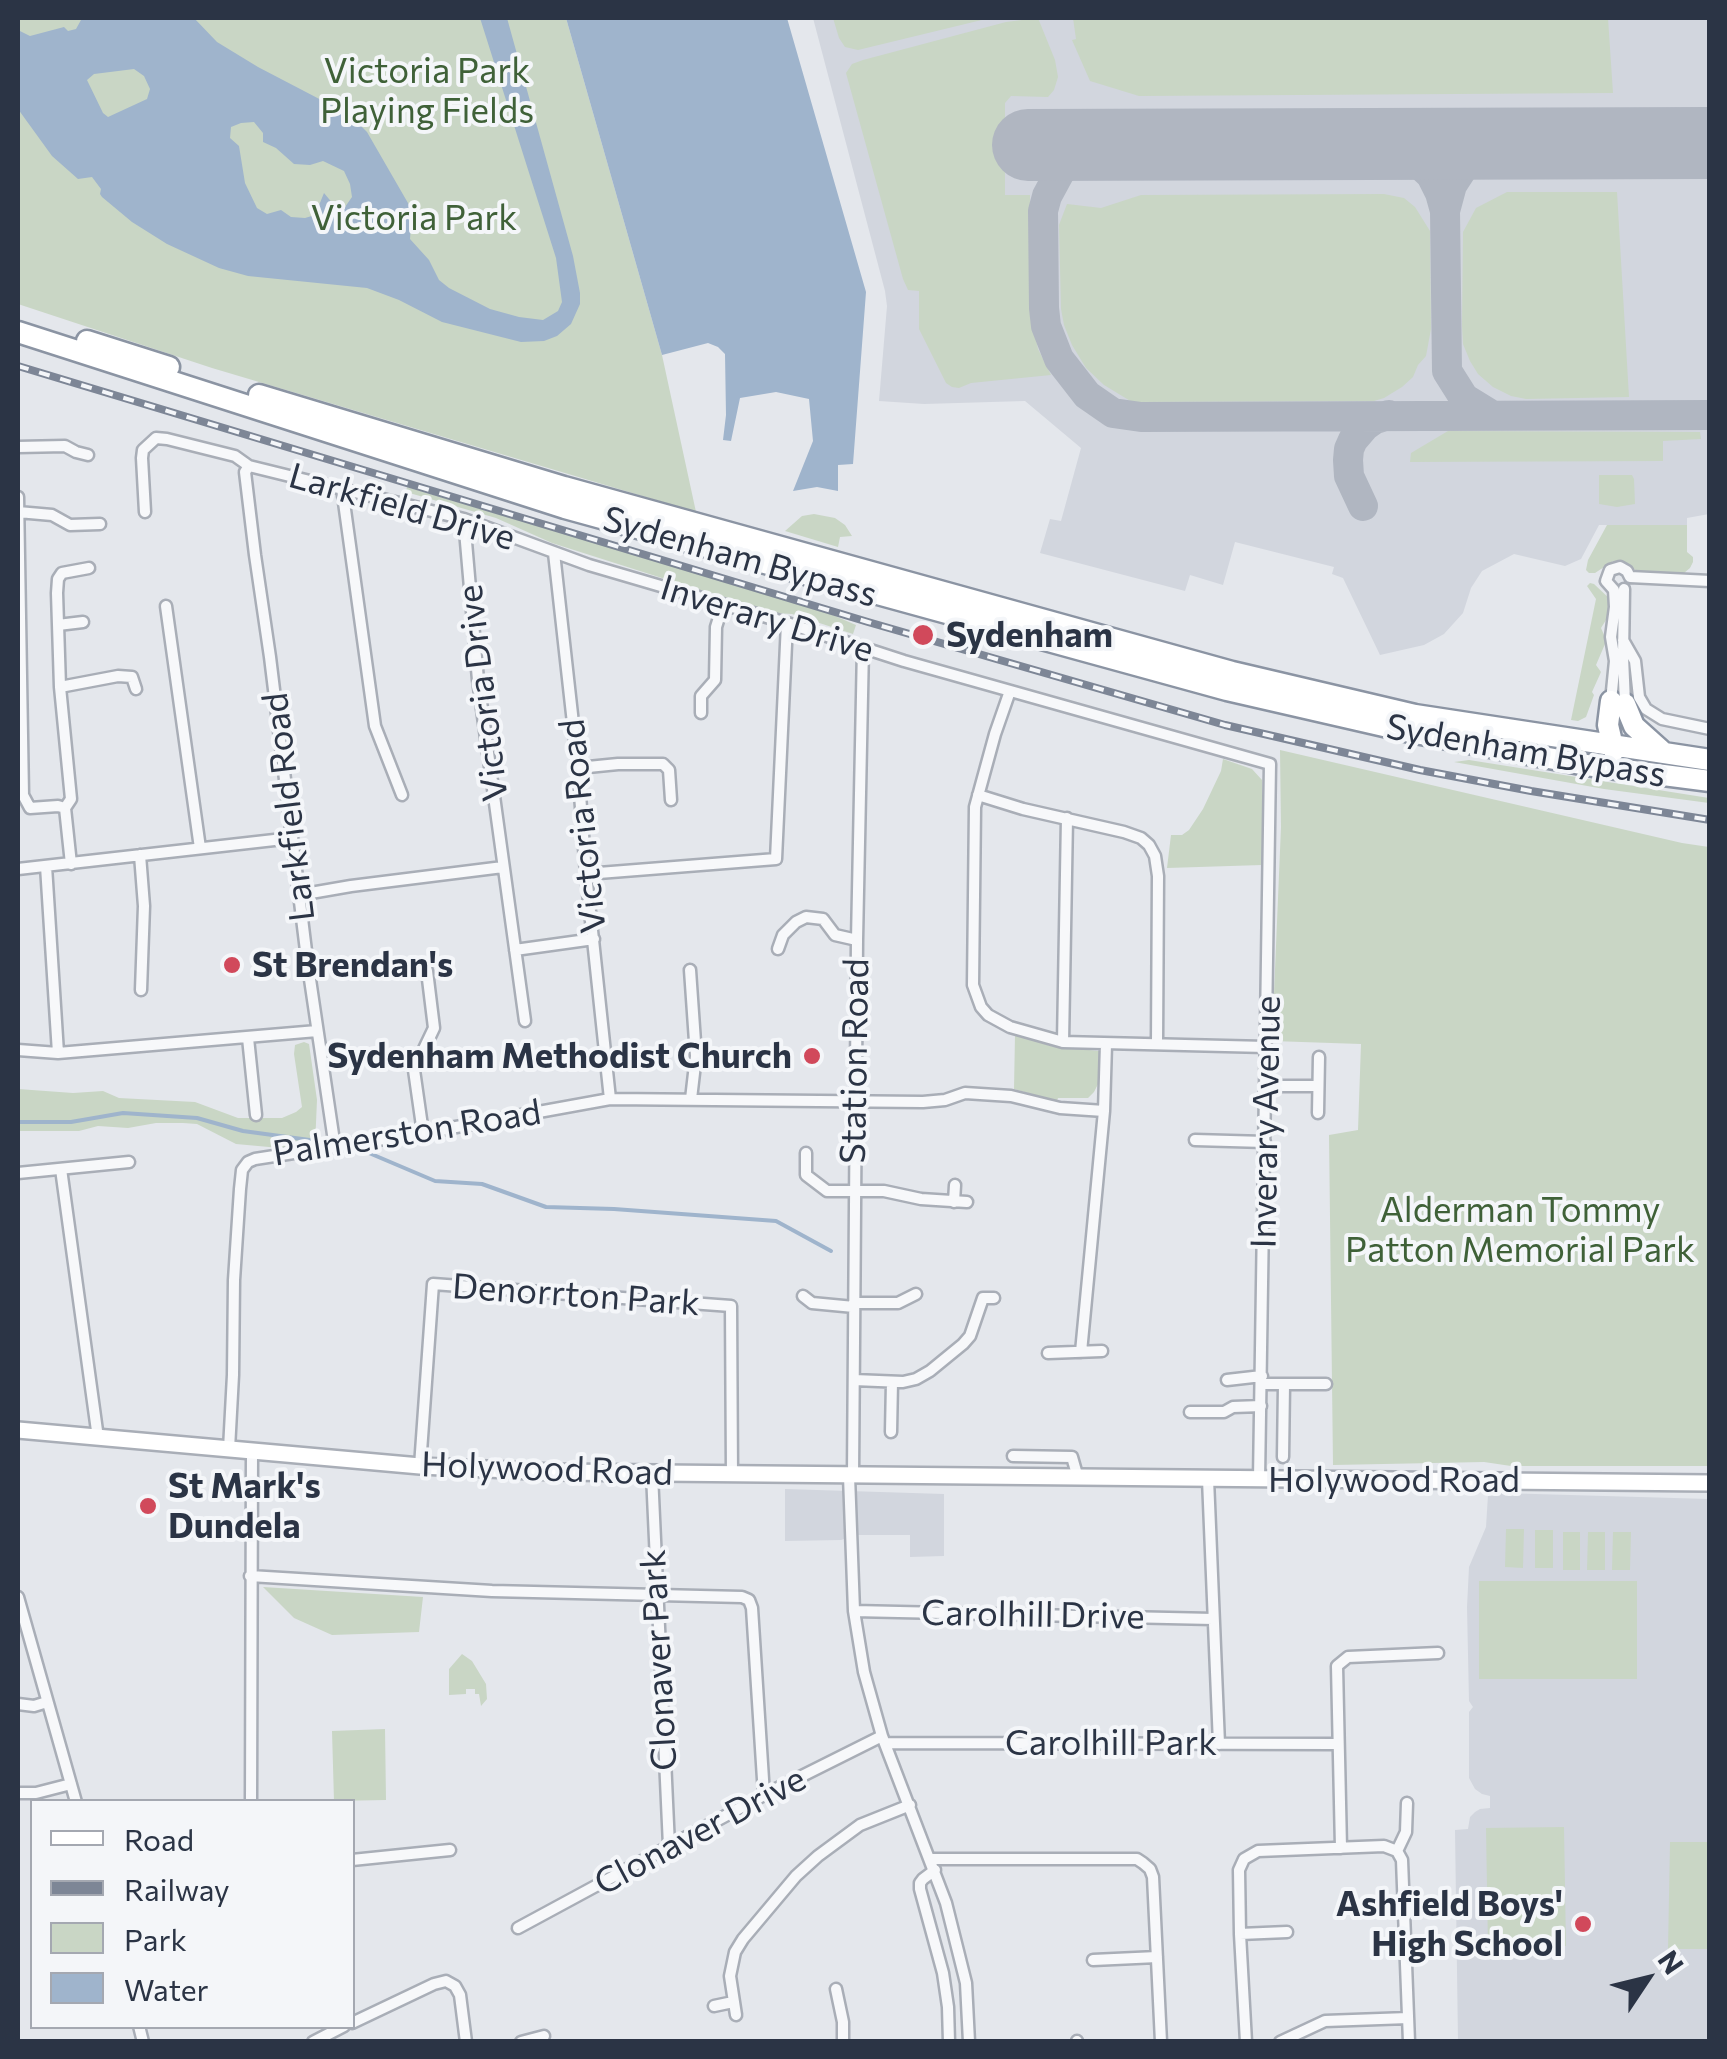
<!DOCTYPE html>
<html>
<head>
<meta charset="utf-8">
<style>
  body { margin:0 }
  #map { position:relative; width:1727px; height:2059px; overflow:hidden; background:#e4e7ec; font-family:Commissioner,sans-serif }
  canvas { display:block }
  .frame { position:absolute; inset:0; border:20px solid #2b3445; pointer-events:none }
  .legend { position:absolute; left:30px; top:1799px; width:325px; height:230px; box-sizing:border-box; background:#f4f6f9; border:2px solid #a4a8b1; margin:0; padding:12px 18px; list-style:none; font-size:30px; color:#2b3445 }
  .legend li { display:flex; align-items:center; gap:20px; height:50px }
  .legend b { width:50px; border:2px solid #a4a8b1 }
  .north { position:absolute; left:1597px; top:1929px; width:100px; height:100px; -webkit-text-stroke:8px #f4f6f9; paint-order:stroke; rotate:55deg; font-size:28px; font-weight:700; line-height:40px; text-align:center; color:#2b3445 }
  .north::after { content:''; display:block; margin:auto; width:35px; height:45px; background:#2b3445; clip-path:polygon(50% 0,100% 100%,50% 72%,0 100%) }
</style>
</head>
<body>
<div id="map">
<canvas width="1727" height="2059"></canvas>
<div class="frame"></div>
<ul class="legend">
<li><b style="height:12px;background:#fff"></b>Road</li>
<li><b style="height:12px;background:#7d8696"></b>Railway</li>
<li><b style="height:28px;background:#c9d6c5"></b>Park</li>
<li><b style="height:28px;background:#9fb4cc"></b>Water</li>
</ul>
<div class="north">N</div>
</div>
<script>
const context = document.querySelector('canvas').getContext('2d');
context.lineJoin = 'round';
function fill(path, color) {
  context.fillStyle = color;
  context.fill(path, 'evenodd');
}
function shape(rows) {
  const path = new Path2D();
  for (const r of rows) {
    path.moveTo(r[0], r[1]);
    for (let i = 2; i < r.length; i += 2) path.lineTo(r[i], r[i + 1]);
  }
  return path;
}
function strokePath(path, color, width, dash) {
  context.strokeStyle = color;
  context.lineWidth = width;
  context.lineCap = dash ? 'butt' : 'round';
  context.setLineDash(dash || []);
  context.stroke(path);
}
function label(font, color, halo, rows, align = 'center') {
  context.font = font + ' Commissioner,sans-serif';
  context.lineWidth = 8;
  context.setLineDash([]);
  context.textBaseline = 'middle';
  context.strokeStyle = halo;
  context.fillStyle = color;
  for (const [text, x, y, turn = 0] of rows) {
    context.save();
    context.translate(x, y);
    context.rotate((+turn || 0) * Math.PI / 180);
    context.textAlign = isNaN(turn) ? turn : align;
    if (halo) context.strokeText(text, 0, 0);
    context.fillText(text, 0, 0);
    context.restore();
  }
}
const built = shape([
  [813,18,1709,18,1709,514,1687,518,1687,525,1599,525,1581,559,1565,566,1514,554,1482,571,1471,588,1463,613,1444,634,1424,645,1380,655,1343,578,1332,574,1334,567,1235,542,1223,585,1190,575,1185,591,1040,553,1050,519,1061,521,1081,448,1025,401,924,404,879,401,887,306,885,291],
  [785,1489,944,1494,944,1556,910,1557,910,1535,856,1535,841,1540,785,1541],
  [1500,1493,1709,1499,1709,2041,1458,2041,1455,1830,1468,1829,1470,1817,1475,1812,1480,1809,1490,1808,1490,1796,1482,1794,1475,1789,1469,1778,1469,1712,1473,1707,1469,1701,1467,1607,1469,1567,1486,1527,1488,1495]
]);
const green = shape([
  [18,18,566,18,662,355,696,512,212,368,18,304],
  [833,18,990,18,858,50,845,47,839,38],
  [1038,18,1055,60,1058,77,1054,90,1048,97,1011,96,1005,103,1005,195,1030,195,1030,309,1038,349,1051,375,971,383,959,388,952,387,946,383,919,329,919,291,908,290,903,279,846,73,852,64,863,60,1006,22],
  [1073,18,1608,18,1613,93,1139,96,1090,81,1072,40,1076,39],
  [1507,192,1617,192,1629,397,1526,399,1511,396,1493,387,1478,374,1470,361,1463,344,1462,326,1463,232,1476,208],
  [1384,194,1404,198,1415,207,1430,231,1431,329,1426,356,1418,365,1413,377,1402,387,1384,398,1374,401,1132,402,1104,385,1086,368,1072,345,1064,325,1061,309,1059,225,1067,204,1101,208,1141,195],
  [1448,431,1700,432,1701,439,1663,441,1663,461,1410,462,1411,453],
  [1599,475,1632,475,1634,479,1635,504,1617,507,1599,504],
  [407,487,821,610,856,625,853,634,792,614,776,613,687,586,552,543,496,518,406,492],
  [814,514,835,518,845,525,852,536,840,537,838,547,785,531,802,516],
  [1607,525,1687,525,1687,552,1693,557,1693,562,1690,568,1684,573,1638,572,1627,563,1613,561,1595,573,1589,573,1586,570,1588,560],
  [1590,583,1594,584,1611,600,1611,612,1601,628,1608,644,1605,644,1596,665,1601,672,1592,692,1594,695,1586,717,1578,721,1571,720,1596,599,1587,586],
  [1280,750,1682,843,1709,847,1709,1466,1511,1466,1484,1462,1333,1465,1329,1135,1358,1130,1361,1044,1272,1041,1281,827],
  [1223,759,1252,769,1262,780,1262,865,1167,868,1171,835,1182,835,1189,830,1203,809,1221,771],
  [1469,760,1709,798,1709,803,1604,789,1454,762],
  [1015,1035,1051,1046,1099,1051,1099,1082,1094,1092,1088,1098,1058,1098,1057,1101,1014,1089],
  [304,1042,309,1044,317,1100,315,1146,280,1148,236,1144,197,1124,183,1123,156,1123,128,1128,98,1126,79,1131,18,1131,18,1089,73,1093,103,1091,119,1098,195,1102,238,1118,282,1118,296,1112,302,1107,294,1054,295,1045],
  [1506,1529,1524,1529,1523,1568,1505,1567],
  [1535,1530,1553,1530,1553,1568,1535,1568],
  [1563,1532,1580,1532,1580,1570,1563,1570],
  [1588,1532,1605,1532,1605,1570,1587,1570],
  [1613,1532,1631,1532,1630,1570,1612,1570],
  [1479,1581,1637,1581,1637,1679,1479,1679],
  [263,1587,423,1597,419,1632,332,1635,294,1618],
  [462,1654,472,1661,486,1684,487,1699,481,1706,479,1694,475,1694,475,1689,466,1689,466,1694,449,1695,449,1669],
  [385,1729,386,1800,334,1801,332,1731],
  [1564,1827,1566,1946,1488,1948,1486,1828],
  [1670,1842,1709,1842,1709,1949,1668,1949]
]);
const water = shape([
  [86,18,194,18,217,42,258,67,350,115,367,132,412,210,410,239,429,260,439,280,449,288,490,309,519,317,543,320,558,311,562,302,556,258,480,18,507,18,573,256,580,293,580,304,571,324,557,336,544,341,521,342,442,322,399,300,367,288,248,276,219,268,167,244,132,222,102,197,100,194,101,189,92,177,78,179,52,156,18,109,18,30,30,36,64,27,68,31,76,29,81,20],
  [134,69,144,76,150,89,147,99,108,117,103,113,87,80,94,74],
  [254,122,263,133,263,142,276,148,294,164,310,165,323,161,344,171,350,184,352,197,345,207,334,205,324,193,315,215,305,218,291,217,281,210,267,214,257,208,245,183,239,146,230,138,231,127,241,123],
  [566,18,787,18,866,292,853,464,838,465,838,491,817,487,793,491,813,441,809,399,776,392,740,398,731,441,723,440,726,415,725,354,718,347,708,343,662,355]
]);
const stream = shape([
  [18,1122,71,1122,123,1113,197,1118,243,1131,317,1141],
  [369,1153,435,1181,482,1184,546,1207,614,1209,776,1221,831,1251]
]);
const taxiway = shape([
  [1110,145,1088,151,1073,160,1060,172,1047,196,1043,211,1044,308,1046,326,1059,359,1087,395,1113,413,1141,417,1710,415],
  [1366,145,1401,152,1416,161,1431,175,1440,193,1445,211,1452,185,1463,168,1497,148,1518,144],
  [1445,211,1447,371,1464,398,1490,414],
  [1363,506,1349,476,1348,460,1349,449,1353,440,1365,426,1375,419,1389,415]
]);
const runway = shape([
  [1028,145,1710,143]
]);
const street = shape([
  [18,447,65,446,76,452,88,455],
  [249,466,245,472,255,555,270,657,307,959,335,1148],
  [342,488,375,726,402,795],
  [18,497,23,795,30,808,58,806,65,808],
  [18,512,52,515,70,525,100,524],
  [145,512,142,458,143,450,156,438,167,439,235,456,249,466,464,519,589,565,787,623,904,661,1270,764,1259,1479],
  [464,519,478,680,525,1021],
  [554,553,578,768,586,874,610,1099],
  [1624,589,1623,657,1625,703],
  [166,606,200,848],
  [58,625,83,622],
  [1623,640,1635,661,1639,697,1646,709,1662,719,1710,729],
  [60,687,118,676,132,677,136,689],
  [1010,691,995,734,975,807,973,985,981,1007,988,1015,1010,1027,1063,1042,1266,1047],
  [1611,701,1615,661,1611,637,1615,607,1614,590,1606,581,1610,570,1620,567,1627,571,1630,577,1710,581],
  [701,713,701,696,715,680,716,627,723,605],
  [578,768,618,764,663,764,669,770,671,800],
  [978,795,1023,809,1124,832,1141,838,1149,845,1155,856,1158,876,1157,1043],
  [140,855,144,906,141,990],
  [71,864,65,808,71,799,60,687,57,593,58,579,62,573,89,568],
  [46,866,58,1053],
  [18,869,292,838],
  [586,874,776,859,787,623],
  [299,895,351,886,503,867],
  [778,949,783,935,796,922,806,917,823,919,835,935,857,940],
  [515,950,594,939],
  [690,970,696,1056,691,1099],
  [248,1038,256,1115],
  [1063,1042,1067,818],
  [18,1050,58,1053,317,1031],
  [1266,1086,1318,1086],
  [1318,1113,1319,1057],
  [423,1133,414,1070,434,1028,427,971],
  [1195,1140,1265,1142],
  [806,1153,806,1175,827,1191,884,1191,921,1199,967,1202],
  [61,1169,98,1438],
  [18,1173,129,1162],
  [954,1202,955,1185],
  [803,1296,812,1303,854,1307],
  [854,1303,898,1303,916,1294],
  [1081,1352,1104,1111,1106,1044],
  [1048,1353,1102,1351],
  [854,1380,903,1382,916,1379,930,1371,963,1344,970,1336,983,1298,994,1298],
  [1227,1380,1262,1376],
  [1262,1384,1326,1384],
  [1190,1412,1224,1412,1233,1407,1261,1406],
  [891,1432,892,1382],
  [229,1449,233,1375,234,1280,240,1189,242,1170,248,1162,255,1159,423,1133,610,1099,923,1102,945,1100,965,1093,1011,1096,1060,1108,1104,1111],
  [1013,1456,1072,1457,1078,1478],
  [1283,1457,1284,1385],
  [420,1466,433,1284,731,1306,732,1475],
  [652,1474,669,1846],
  [849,1476,854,1611,864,1672,882,1736,946,1903,966,1983,969,2042],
  [853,1476,857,940,863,647],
  [1208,1479,1219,1744],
  [250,1576,492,1591,742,1597,749,1600,752,1608,764,1795],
  [18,1597,76,1802],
  [854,1611,1213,1619],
  [18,1704,34,1706,47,1702],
  [885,1743,1337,1744],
  [18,1793,36,1793,71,1784],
  [251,1802,252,1451],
  [1341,1848,1337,1666,1348,1657,1438,1653],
  [1397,1851,1406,1832,1407,1803],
  [931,1859,1137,1859,1143,1863,1150,1869,1153,1877,1161,2042],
  [352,1860,450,1850],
  [935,1870,923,1879,920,1883,920,1889,943,1973,948,2007,949,2042],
  [518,1928,764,1795,882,1736],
  [1240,1934,1287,1932],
  [1093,1960,1157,1957],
  [836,1989,843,2022,843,2042],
  [714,2006,733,2002],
  [736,2015,730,1976,735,1952,743,1939,796,1876,818,1856,860,1825,910,1805],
  [352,2023,434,1984,446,1981,455,1986,460,1995,466,2042],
  [139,2026,143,2042],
  [1077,2041,1077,2042],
  [313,2042,344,2026],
  [521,2042,544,2036],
  [1246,2042,1240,1934,1239,1870,1244,1859,1258,1851,1384,1846,1397,1851,1402,1860,1409,2042],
  [1280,2042,1325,2021,1408,2018]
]);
const secondary = shape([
  [18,1430,420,1466,554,1472,1710,1483]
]);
const highway = shape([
  [18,332,565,508,1227,690,1410,732,1586,765,1710,781],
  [87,341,169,367],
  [259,395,564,487,1232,672,1415,715,1710,760],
  [1611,701,1608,725,1614,751],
  [1625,704,1634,726,1663,752]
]);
const rail = shape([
  [18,366,868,622,1225,725,1420,770,1531,791,1710,820]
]);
const markers = [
  [923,635,12,"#d1495b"],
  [232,965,10,"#d1495b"],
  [812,1056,10,"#d1495b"],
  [148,1506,10,"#d1495b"],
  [1583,1924,10,"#d1495b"]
];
const parkNames = [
  ["Victoria Park",427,71],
  ["Playing Fields",427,111],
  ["Victoria Park",414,218],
  ["Alderman Tommy",1520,1210],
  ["Patton Memorial Park",1520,1250]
];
const streetNames = [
  ["Larkfield Drive",402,507,16],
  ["Sydenham Bypass",740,557,16],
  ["Inverary Drive",767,619,17],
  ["Victoria Drive",483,693,-97],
  ["Sydenham Bypass",1526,751,10],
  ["Larkfield Road",289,807,-97],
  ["Victoria Road",583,826,-96],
  ["Station Road",855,1061,-89],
  ["Inverary Avenue",1266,1122,-89],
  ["Palmerston Road",407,1133,-9],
  ["Denorrton Park",576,1295,4],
  ["Holywood Road",547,1469,2],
  ["Holywood Road",1394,1480],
  ["Carolhill Drive",1033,1615,1],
  ["Clonaver Park",659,1660,-93],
  ["Carolhill Park",1111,1743],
  ["Clonaver Drive",700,1831,-28]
];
const poiNames = [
  ["Sydenham",946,635],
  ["St Brendan's",252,965],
  ["Sydenham Methodist Church",792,1056,"right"],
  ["St Mark's",168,1486],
  ["Dundela",168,1526],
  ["Ashfield Boys'",1563,1904,"right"],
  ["High School",1563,1944,"right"]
];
fill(built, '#d2d6de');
fill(green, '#c9d6c5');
fill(water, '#9fb4cc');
strokePath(stream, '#9fb4cc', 4);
strokePath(taxiway, '#b0b6c1', 30);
strokePath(runway, '#b0b6c1', 72);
strokePath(street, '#a9aeb7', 15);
strokePath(secondary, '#a9aeb7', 20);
strokePath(highway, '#8b94a3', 25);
strokePath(street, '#f7f8fa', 10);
strokePath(secondary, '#fff', 15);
strokePath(highway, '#fff', 20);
strokePath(rail, '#7d8696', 8);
strokePath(rail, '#f4f6f9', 4, [11]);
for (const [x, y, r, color] of markers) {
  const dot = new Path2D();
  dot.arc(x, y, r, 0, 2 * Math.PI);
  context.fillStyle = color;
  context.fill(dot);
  strokePath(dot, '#f4f6f9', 4);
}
label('35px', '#3f6138', '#f4f6f9', parkNames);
label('35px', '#2b3445', '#f4f6f9', streetNames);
label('bold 35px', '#2b3445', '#f4f6f9', poiNames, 'left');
</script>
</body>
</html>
